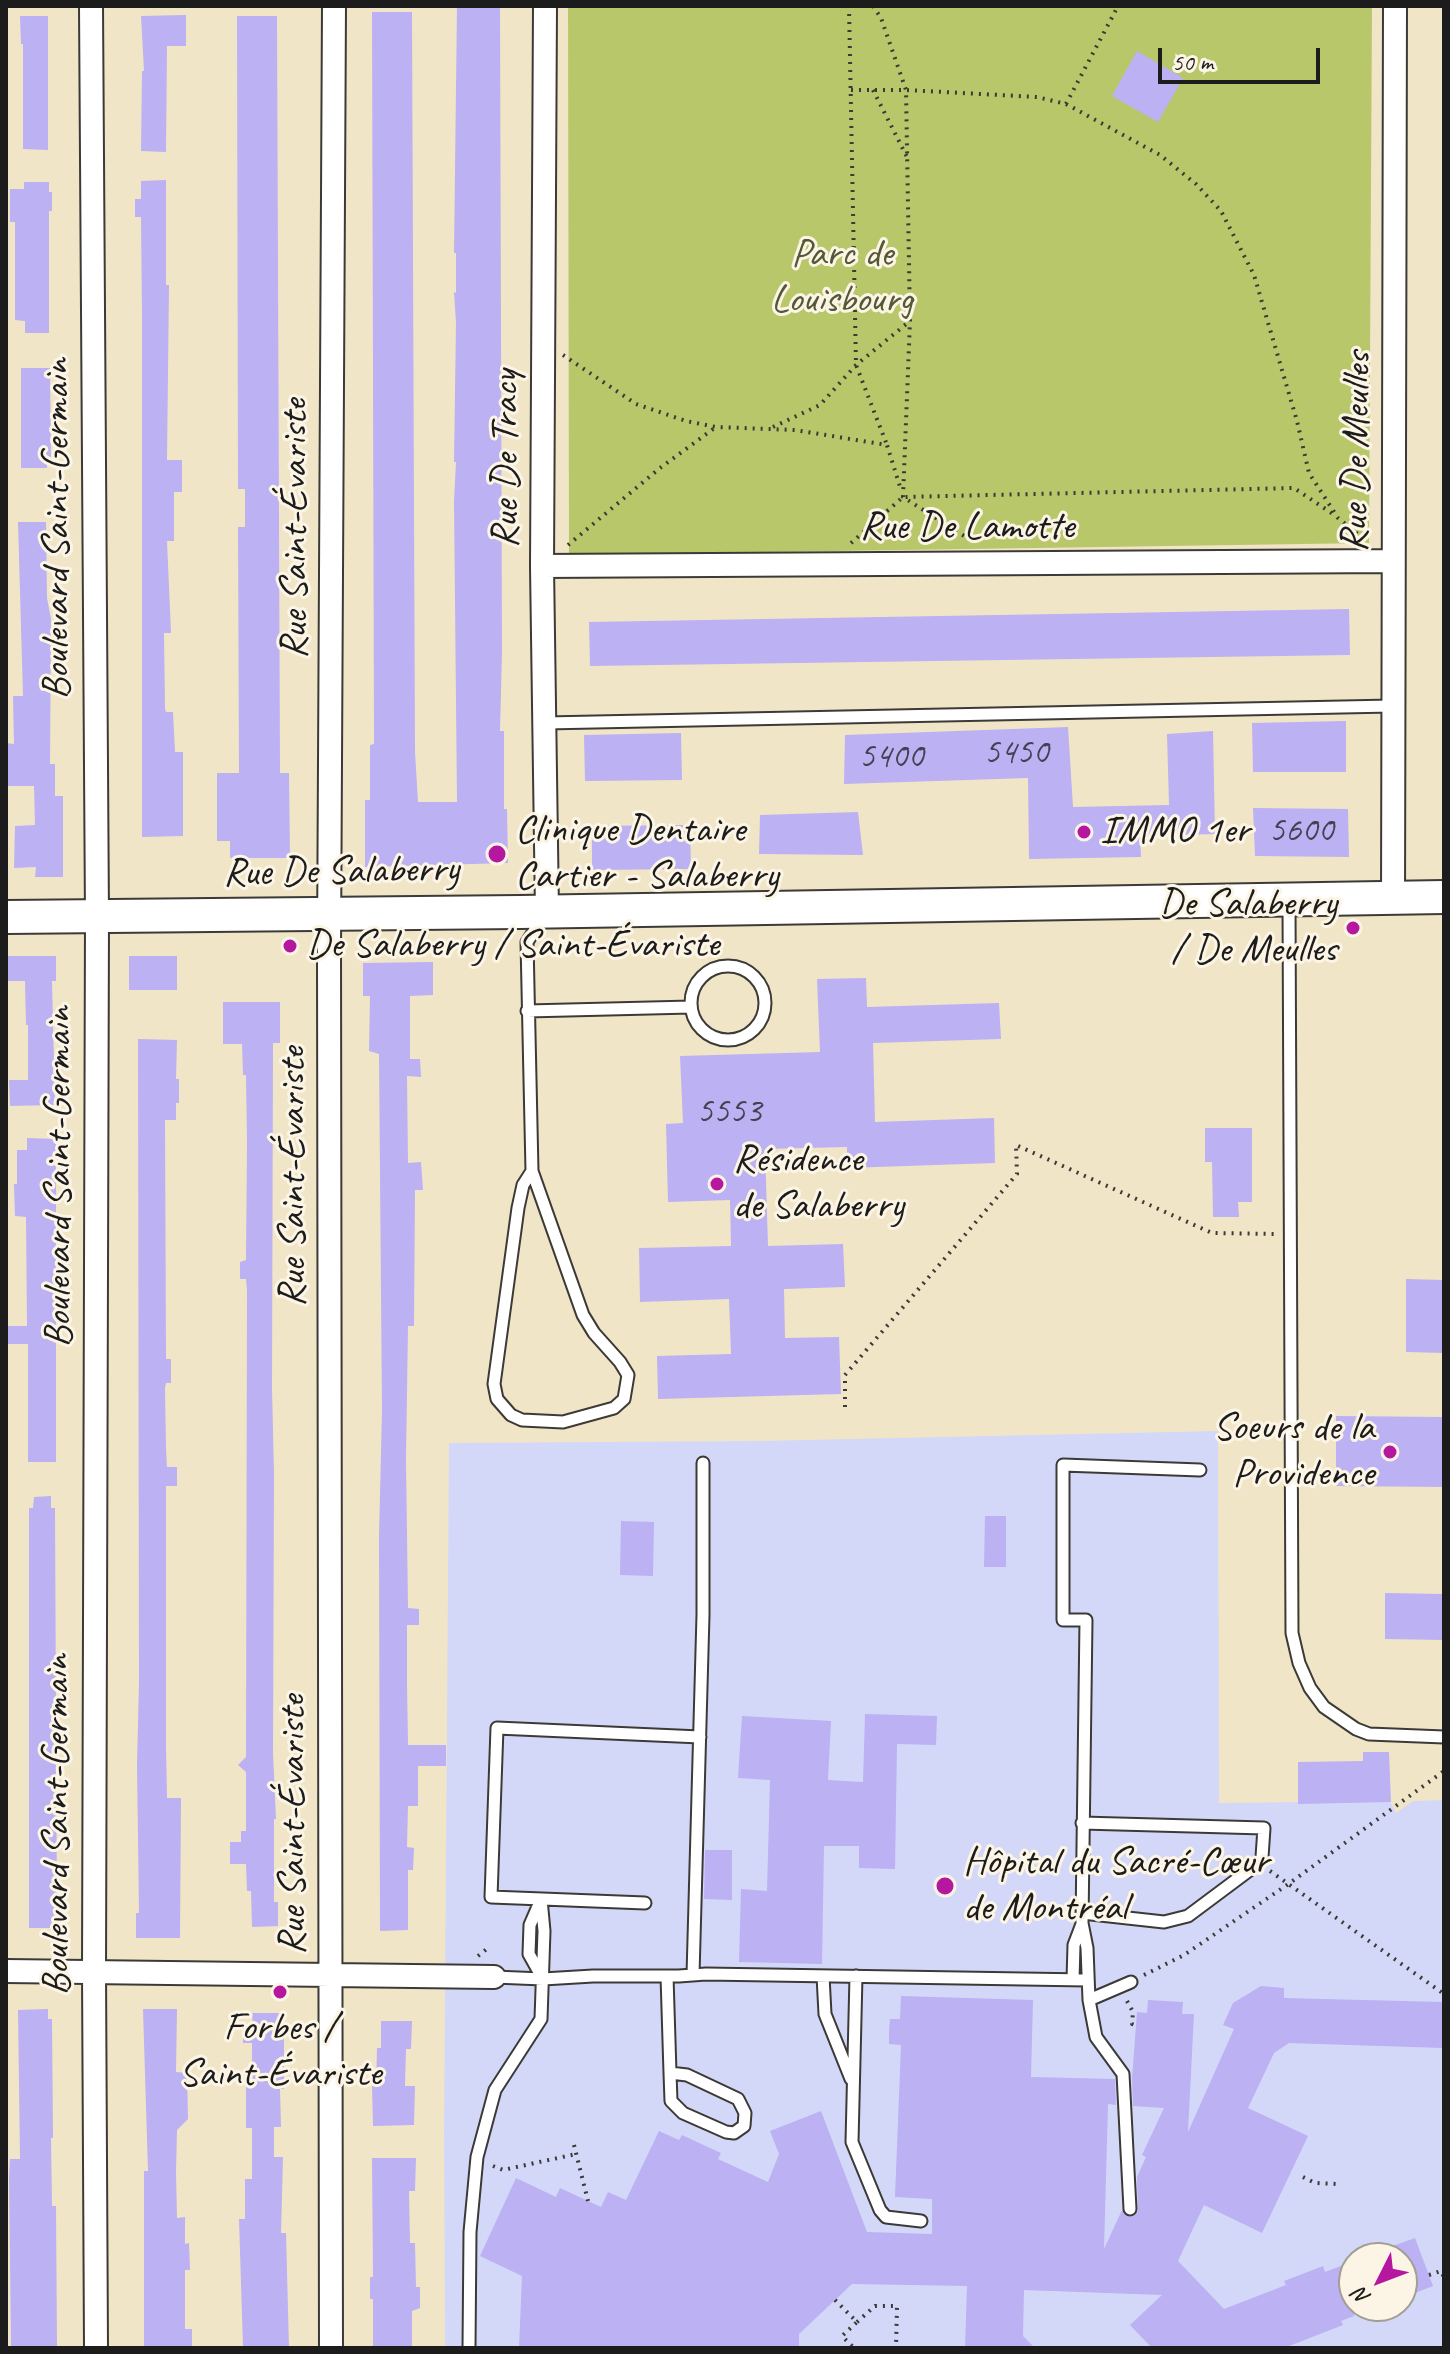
<!DOCTYPE html>
<html>
<head>
<meta charset="utf-8">
<style>
  body { margin:0 }
  #map { position:relative; width:1450px; height:2354px; overflow:hidden; background:#f1e5c8; font-family:Caveat,sans-serif }
  canvas { display:block }
  .frame { position:absolute; inset:0; border:8px solid #1c1c1c; pointer-events:none }
  .north { position:absolute; left:1338px; top:2242px; width:80px; height:80px; box-sizing:border-box; background:#fcf5e5; border:2px solid #a29e95; border-radius:50%; rotate:228deg; font-size:22px; font-weight:700; line-height:32px; text-align:center; color:#1c1c1c }
  .north::after { content:''; display:block; margin:auto; width:28px; height:36px; background:#b5179e; clip-path:polygon(50% 0,100% 100%,50% 72%,0 100%) }
  .scale { position:absolute; left:1158px; top:48px; width:162px; height:36px; box-sizing:border-box; border:4px solid #1c1c1c; border-top:0; padding-left:10px; font-size:24px; line-height:28px; white-space:nowrap; color:#1c1c1c; -webkit-text-stroke:6px #fcf5e5; paint-order:stroke }
</style>
</head>
<body>
<div id="map">
<canvas width="1450" height="2354"></canvas>
<div class="frame"></div>
<div class="north">N</div>
<div class="scale">50 m</div>
</div>
<script>
const context = document.querySelector('canvas').getContext('2d');
context.lineJoin = 'round';
function fill(path, color) {
  context.fillStyle = color;
  context.fill(path, 'evenodd');
}
function shape(rows) {
  const path = new Path2D();
  for (const r of rows) {
    if (r.length === 3) {
      path.moveTo(r[0] + r[2], r[1]);
      path.arc(r[0], r[1], r[2], 0, 2 * Math.PI);
      continue;
    }
    path.moveTo(r[0], r[1]);
    for (let i = 2; i < r.length; i += 2) path.lineTo(r[i], r[i + 1]);
  }
  return path;
}
function strokePath(path, color, width, dash) {
  context.strokeStyle = color;
  context.lineWidth = width;
  context.lineCap = dash ? 'butt' : 'round';
  context.setLineDash(dash || []);
  context.stroke(path);
}
function label(font, color, halo, rows, align = 'center') {
  context.font = font + ' Caveat,sans-serif';
  context.lineWidth = 6;
  context.setLineDash([]);
  context.textBaseline = 'middle';
  context.strokeStyle = halo;
  context.fillStyle = color;
  for (const [text, x, y, turn = 0] of rows) {
    context.save();
    context.translate(x, y);
    context.rotate((+turn || 0) * Math.PI / 180);
    context.textAlign = isNaN(turn) ? turn : align;
    if (halo) context.strokeText(text, 0, 0);
    context.fillText(text, 0, 0);
    context.restore();
  }
}
const built = shape([
  [1218,1431,1219,1803,1390,1801,1396,1813,1413,1801,1444,1800,1444,2348,445,2348,444,2130,449,1443,758,1441],
  [1354,2258,1402,2258,1402,2306,1354,2306]
]);
const green = shape([
  [568,6,1372,6,1369,543,569,555]
]);
const building = shape([
  [457,6,500,6,502,652,500,731,504,731,504,809,507,809,508,863,365,867,365,800,370,800,370,745,374,744,372,12,412,12,415,752,418,802,457,802,454,501,456,462,454,462,456,323,454,292,456,293,456,253,454,253],
  [186,15,186,46,167,46,166,152,141,151,142,71,144,71,141,16],
  [20,16,48,16,48,150,23,149,23,44,21,44],
  [237,16,277,16,280,773,289,773,290,858,230,858,230,841,217,841,217,773,239,773,238,527,245,527,245,489,238,489],
  [1137,51,1183,78,1158,122,1112,96],
  [166,180,166,285,169,285,167,460,182,460,182,492,174,492,174,541,167,541,171,633,164,633,165,709,166,712,173,712,175,752,183,752,183,836,142,837,142,314,141,217,135,217,135,199,141,199,141,181],
  [24,182,49,182,49,192,52,192,52,211,49,211,49,333,25,333,25,321,15,320,15,222,10,222,10,189,24,189],
  [21,368,50,368,51,457,47,457,47,468,21,468],
  [18,522,46,522,47,598,51,619,50,764,55,764,55,796,63,796,63,877,35,877,36,867,14,868,15,826,35,825,34,786,8,786,6,743,14,744,13,696,23,696],
  [1349,609,1350,655,590,666,589,622],
  [1346,721,1346,772,1253,772,1252,723],
  [1068,727,1073,807,1169,805,1167,734,1213,731,1215,834,1140,836,1141,857,1029,859,1028,778,844,784,845,735],
  [681,733,682,780,585,781,584,735],
  [1253,808,1348,809,1349,857,1255,856],
  [858,812,863,855,759,854,760,815],
  [690,825,691,869,592,870,592,826],
  [6,956,56,956,56,981,52,981,55,1105,10,1106,9,1080,28,1080,28,1025,26,1025,25,981,6,981],
  [129,956,177,956,177,990,129,990],
  [433,962,433,995,410,996,410,1059,420,1059,421,1077,407,1076,408,1163,421,1162,423,1190,415,1190,414,1326,408,1326,406,1459,408,1608,419,1609,419,1625,407,1625,407,1682,408,1745,446,1745,446,1766,418,1766,418,1806,408,1806,407,1847,414,1848,413,1870,408,1870,408,1930,380,1931,379,1536,382,1411,379,1054,369,1051,370,996,363,996,363,963],
  [866,978,867,1007,999,1003,1001,1039,873,1043,875,1122,994,1118,995,1163,847,1168,847,1147,765,1149,768,1246,843,1244,845,1287,784,1289,785,1338,839,1337,841,1394,658,1399,657,1356,731,1354,729,1299,640,1302,639,1248,731,1246,730,1200,668,1202,666,1124,683,1123,680,1056,820,1052,817,979],
  [223,1002,280,1002,280,1043,273,1043,272,1388,274,1474,273,1753,276,1819,274,1819,274,1902,278,1902,278,1926,252,1927,251,1891,247,1891,246,1864,230,1864,230,1842,241,1842,241,1831,246,1831,246,1772,238,1765,246,1757,247,1290,246,1279,240,1279,240,1262,246,1260,247,1143,246,1075,243,1075,242,1044,223,1044],
  [138,1039,177,1040,176,1079,179,1079,179,1103,176,1103,176,1120,165,1120,166,1359,171,1359,171,1383,166,1383,165,1388,166,1449,167,1467,177,1467,177,1486,166,1486,166,1747,167,1798,181,1798,180,1938,136,1938,136,1913,139,1913,137,1765,139,1682],
  [1205,1128,1252,1128,1252,1202,1238,1202,1239,1217,1213,1217,1212,1162,1205,1162],
  [27,1138,56,1139,56,1462,28,1462,28,1344,6,1344,6,1326,27,1326,26,1217,15,1216,14,1184,17,1184,17,1150,27,1150],
  [1406,1279,1444,1280,1444,1353,1406,1352],
  [1336,1416,1444,1417,1444,1487,1336,1486],
  [51,1496,51,1508,55,1508,57,1928,29,1928,29,1508,33,1508,34,1497],
  [985,1516,1006,1516,1006,1567,984,1567],
  [621,1521,654,1522,653,1576,620,1575],
  [1385,1593,1444,1594,1444,1640,1385,1639],
  [865,1714,937,1716,936,1745,897,1744,895,1869,859,1868,859,1846,824,1846,822,1964,739,1962,741,1889,767,1891,770,1780,738,1778,742,1716,831,1721,828,1780,863,1782],
  [1363,1752,1389,1752,1391,1802,1298,1804,1298,1762,1363,1761],
  [705,1850,732,1850,732,1900,704,1899],
  [1261,1986,1284,1988,1284,1998,1443,2002,1442,2048,1289,2043,1274,2053,1248,2108,1308,2136,1262,2233,1204,2205,1178,2261,1224,2309,1286,2285,1284,2281,1323,2266,1325,2272,1354,2261,1354,2316,1341,2321,1343,2325,1284,2348,1152,2348,1130,2325,1162,2295,1024,2290,1023,2336,1035,2348,965,2348,967,2286,852,2284,799,2334,799,2348,519,2348,522,2276,480,2256,516,2178,556,2197,560,2188,601,2207,608,2192,626,2200,659,2131,679,2140,682,2135,697,2142,721,2153,718,2159,768,2182,779,2154,770,2131,821,2111,867,2232,932,2234,932,2199,895,2197,901,2045,889,2044,889,2032,890,2019,900,2019,901,1996,1033,2000,1031,2077,1115,2079,1116,2105,1108,2104,1104,2249,1122,2210,1130,2217,1138,2212,1137,2177,1146,2157,1142,2155,1164,2108,1133,2106,1132,2079,1137,2012,1147,2013,1148,2000,1183,2002,1182,2014,1194,2014,1188,2132,1234,2029,1223,2025,1233,2003],
  [48,2009,48,2019,52,2019,53,2138,51,2138,52,2206,56,2206,57,2347,11,2347,9,2177,10,2159,20,2159,18,2010],
  [143,2009,177,2009,176,2072,187,2073,188,2119,177,2130,176,2173,177,2218,185,2217,185,2244,189,2243,190,2270,185,2270,185,2329,192,2329,192,2348,144,2348,144,2171,148,2171],
  [252,2013,280,2013,281,2022,284,2022,284,2089,280,2089,281,2127,274,2127,274,2157,283,2157,281,2233,286,2233,289,2348,243,2348,239,2219,245,2219,245,2179,252,2179,252,2128,246,2128,246,2083,252,2082,252,2043,243,2043,243,2027,253,2027],
  [381,2021,412,2021,411,2049,406,2049,405,2086,415,2086,414,2125,373,2126,372,2086,376,2086,377,2048,381,2048],
  [372,2158,416,2158,415,2191,409,2191,410,2243,415,2243,416,2287,420,2287,420,2308,412,2311,412,2348,373,2348,373,2299,370,2299,370,2277,373,2277],
  [1415,2238,1433,2286,1402,2298,1402,2258,1365,2256]
]);
const path = shape([
  [849,6,856,365,887,445],
  [873,6,881,18,906,90,910,321,903,497,972,541],
  [851,90,906,90,1037,97,1066,104,1160,155,1196,184,1221,211,1254,275,1297,421,1309,473,1338,518,1365,540],
  [873,90,907,157],
  [1066,104,1118,6],
  [563,355,636,404,686,421,716,427,795,430,887,445,901,490],
  [773,427,820,405,856,365,910,321],
  [851,543,903,497,1294,488,1336,516],
  [568,545,660,468,716,427],
  [845,1407,845,1375,1017,1174,1016,1145,1212,1233,1274,1234],
  [1270,1871,1444,1994],
  [478,1956,488,1948],
  [1144,1975,1184,1955,1287,1885,1444,1771],
  [1127,2001,1133,2012,1132,2024,1136,2025],
  [574,2145,588,2201],
  [493,2166,503,2170,576,2154],
  [1303,2177,1315,2183,1338,2184],
  [1429,2275,1441,2271,1444,2277],
  [835,2300,857,2322,842,2336,854,2348],
  [857,2322,875,2306,897,2306,896,2348]
]);
const lane = shape([
  [545,723,1392,706],
  [1289,903,1292,1633,1299,1663,1310,1688,1324,1707,1356,1729,1369,1734,1444,1737],
  [728,1003,37],
  [527,1011,691,1007],
  [532,1171,523,1185,518,1208,494,1384,497,1399,511,1415,522,1420,563,1422,614,1408,624,1399,628,1375,620,1362,594,1333,583,1315,532,1171,527,942,544,916],
  [1082,1823,1264,1828,1262,1857,1259,1863,1188,1916,1164,1922,1082,1913],
  [540,1902,530,1925,529,1954,543,1979],
  [645,1903,491,1897,497,1728,700,1737],
  [693,1975,703,1615,703,1463],
  [667,1976,670,2073,671,2101,683,2113,726,2132,734,2133,744,2126,745,2113,738,2099,687,2075,670,2073],
  [823,1976,825,2014,851,2079],
  [856,1976,852,2142,880,2210,886,2217,921,2221],
  [494,1977,543,1979,593,1976,679,1976,706,1974,1087,1980],
  [1073,1980,1074,1945,1082,1924],
  [1089,2000,1131,1982],
  [1130,2209,1123,2074,1096,2037,1089,2000,1087,1948,1082,1923,1086,1620,1063,1620,1063,1465,1200,1470],
  [469,2348,470,2232,477,2157,495,2090,541,2019,544,1931,541,1899]
]);
const street = shape([
  [91,6,97,917,94,1971,96,2348],
  [545,6,542,566,547,912],
  [542,566,1392,561],
  [1393,898,1395,6],
  [6,1971,494,1977],
  [331,2348,329,949,334,6]
]);
const secondary = shape([
  [6,917,520,912,1444,897]
]);
const markers = [
  [1084,832,8,"#b5179e"],
  [497,854,10,"#b5179e"],
  [1353,928,8,"#b5179e"],
  [290,946,8,"#b5179e"],
  [717,1184,8,"#b5179e"],
  [1390,1452,8,"#b5179e"],
  [945,1886,10,"#b5179e"],
  [280,1992,8,"#b5179e"]
];
const numberNames = [
  ["5450",1016,754],
  ["5400",891,758],
  ["5600",1301,832],
  ["5553",729,1113]
];
const parkNames = [
  ["Parc de",842,255],
  ["Louisbourg",842,301]
];
const streetNames = [
  ["Rue De Meulles",1357,452,-89],
  ["Rue De Tracy",507,459,-90],
  ["Rue De Lamotte",967,528],
  ["Boulevard Saint-Germain",58,529,-90],
  ["Rue Saint-Évariste",296,529,-90],
  ["Rue De Salaberry",341,872,-1],
  ["Boulevard Saint-Germain",60,1177,-90],
  ["Rue Saint-Évariste",294,1177,-90],
  ["Boulevard Saint-Germain",58,1825,-90],
  ["Rue Saint-Évariste",294,1825,-90]
];
const poiNames = [
  ["Clinique Dentaire",515,831],
  ["Cartier - Salaberry",515,877],
  ["IMMO 1er",1100,832],
  ["De Salaberry",1337,905,"right"],
  ["/ De Meulles",1337,951,"right"],
  ["De Salaberry / Saint-Évariste",306,946],
  ["Résidence",733,1161],
  ["de Salaberry",733,1207],
  ["Soeurs de la",1374,1429,"right"],
  ["Providence",1374,1475,"right"],
  ["Hôpital du Sacré-Cœur",963,1863],
  ["de Montréal",963,1909],
  ["Forbes /",280,2029,"center"],
  ["Saint-Évariste",280,2075,"center"]
];
fill(built, '#d3d8f9');
fill(green, '#b8c76a');
fill(building, '#bbb1f3');
strokePath(lane, '#3c3a36', 15);
strokePath(street, '#3c3a36', 26);
strokePath(secondary, '#3c3a36', 36);
strokePath(path, '#3c3a36', 4, [2, 6]);
strokePath(lane, '#fff', 11);
strokePath(street, '#fff', 22);
strokePath(secondary, '#fff', 32);
for (const [x, y, r, color] of markers) {
  const dot = new Path2D();
  dot.arc(x, y, r, 0, 2 * Math.PI);
  context.fillStyle = color;
  context.fill(dot);
  strokePath(dot, '#fcf5e5', 3);
}
label('36px', '#444152', null, numberNames);
label('40px', '#535837', '#fcf5e5', parkNames);
label('40px', '#1c1c1c', '#fcf5e5', streetNames);
label('40px', '#1c1c1c', '#fcf5e5', poiNames, 'left');
</script>
</body>
</html>
